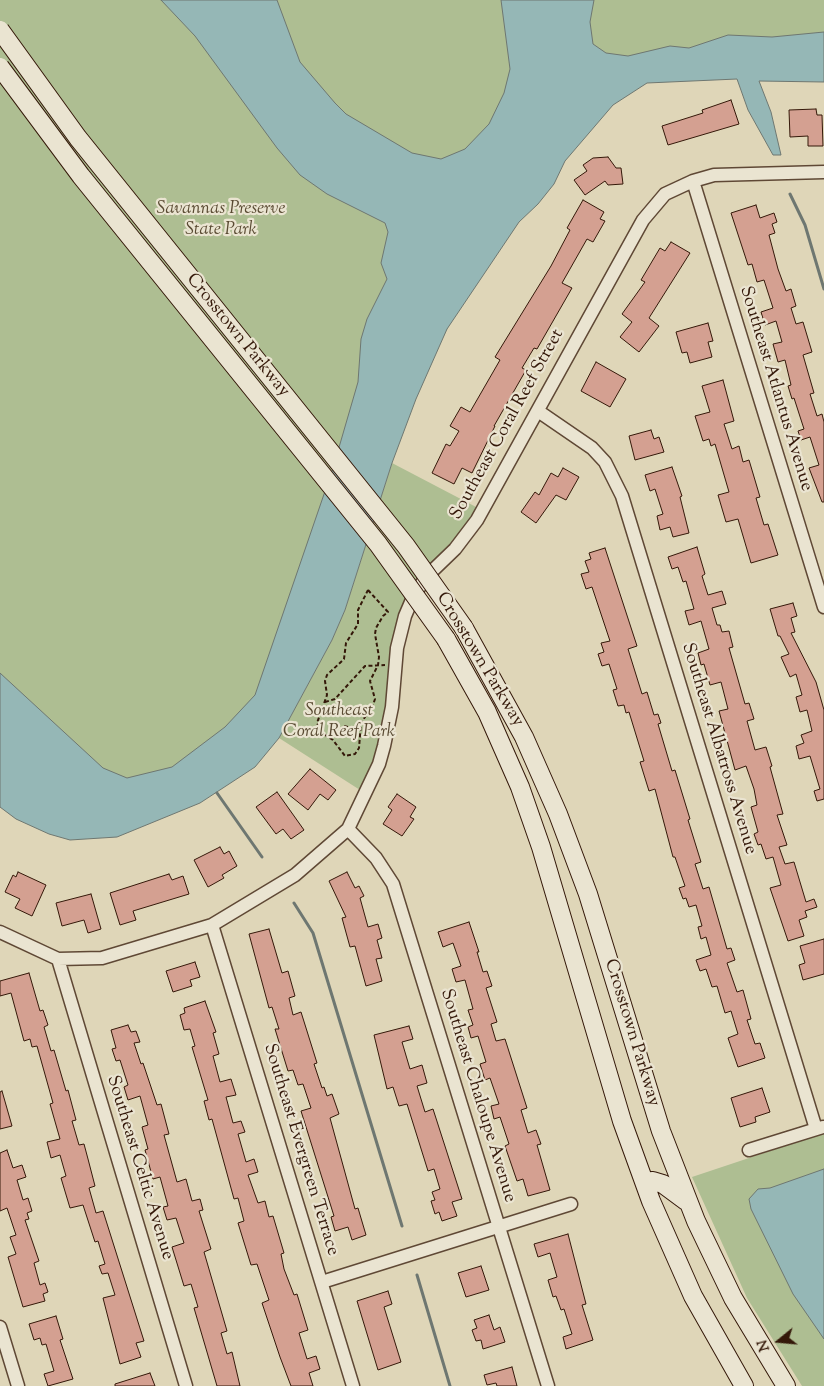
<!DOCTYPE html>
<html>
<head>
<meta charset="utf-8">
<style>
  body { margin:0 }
  #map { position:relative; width:824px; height:1386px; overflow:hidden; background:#dfd6b8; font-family:"Sorts Mill Goudy",serif }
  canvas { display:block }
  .north { position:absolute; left:754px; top:1316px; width:50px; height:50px; -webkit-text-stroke:4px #eae4d1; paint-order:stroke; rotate:253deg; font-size:14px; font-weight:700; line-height:20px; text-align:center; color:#341809 }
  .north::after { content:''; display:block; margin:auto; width:18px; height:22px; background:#341809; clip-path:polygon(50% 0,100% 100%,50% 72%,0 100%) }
</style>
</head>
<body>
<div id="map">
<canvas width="824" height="1386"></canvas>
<div class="north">N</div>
</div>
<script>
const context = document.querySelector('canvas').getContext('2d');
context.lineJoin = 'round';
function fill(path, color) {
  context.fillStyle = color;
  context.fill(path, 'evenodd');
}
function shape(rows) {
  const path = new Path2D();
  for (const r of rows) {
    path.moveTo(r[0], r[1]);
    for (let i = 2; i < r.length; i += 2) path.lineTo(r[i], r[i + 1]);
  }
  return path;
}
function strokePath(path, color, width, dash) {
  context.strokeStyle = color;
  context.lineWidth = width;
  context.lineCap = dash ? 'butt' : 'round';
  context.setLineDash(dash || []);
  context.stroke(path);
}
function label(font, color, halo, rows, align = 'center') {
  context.font = font + ' "Sorts Mill Goudy",serif';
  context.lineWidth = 4.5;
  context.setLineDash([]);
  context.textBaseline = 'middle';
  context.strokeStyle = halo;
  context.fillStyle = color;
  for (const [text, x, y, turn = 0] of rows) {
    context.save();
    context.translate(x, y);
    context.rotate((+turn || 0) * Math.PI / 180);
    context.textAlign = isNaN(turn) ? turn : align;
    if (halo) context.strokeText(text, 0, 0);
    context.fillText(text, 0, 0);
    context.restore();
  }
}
const green = shape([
  [0,0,824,0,824,50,576,71,234,757,145,799,0,747],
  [392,463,478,508,395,633,389,669,384,726,369,773,360,790,279,738,332,640,345,610],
  [824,1133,824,1386,802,1386,747,1298,692,1177]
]);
const water = shape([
  [161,0,277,0,300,62,335,103,346,114,412,153,441,159,465,149,489,124,504,93,510,69,501,0,594,0,590,22,593,44,606,53,628,56,670,46,689,48,728,35,772,37,824,32,824,82,759,81,771,112,781,155,773,155,748,110,737,79,647,83,613,105,565,161,554,184,538,204,519,222,447,329,416,399,392,463,345,610,332,640,279,738,255,767,200,803,117,837,70,840,49,834,16,819,0,807,0,673,103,768,127,778,172,767,225,727,255,695,333,468,358,382,361,339,367,319,387,279,381,263,388,232,385,223,327,194,300,175,277,148,195,36,161,0],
  [824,1169,824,1339,793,1294,751,1209,749,1199,758,1189,770,1188,824,1169]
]);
const stream = shape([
  [790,194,805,225,824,289],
  [217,793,262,857],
  [294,903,313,933,402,1226],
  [417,1275,450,1386]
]);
const building = shape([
  [731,100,739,124,668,145,662,126,703,113,702,110,731,100],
  [816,109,817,115,822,115,823,146,808,146,808,136,790,137,789,110,816,109],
  [608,157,616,168,621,168,623,184,608,185,605,181,585,195,574,180,587,171,583,165,593,158,608,157],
  [583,200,604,212,600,219,605,221,593,242,587,239,562,283,572,288,537,349,534,348,522,368,526,370,494,426,495,426,472,473,462,468,454,484,432,473,446,444,450,446,459,431,450,426,461,407,470,412,500,360,495,357,551,266,570,230,567,228,583,200],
  [756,205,760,218,774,213,777,222,772,224,775,233,769,235,778,269,786,291,791,289,796,306,791,308,796,324,803,322,812,352,803,355,814,393,810,394,817,416,822,414,824,422,824,502,822,502,809,468,819,465,810,437,801,440,798,431,804,429,794,398,792,399,788,386,791,385,785,360,778,362,773,344,782,342,776,321,765,325,761,312,773,308,764,280,757,282,752,264,748,265,731,213,756,205],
  [671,242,690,253,649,318,659,326,639,352,620,337,632,322,622,314,645,282,641,280,660,248,665,251,671,242],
  [708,323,713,341,708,342,712,357,690,363,687,352,682,353,676,332,708,323],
  [596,362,626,379,610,407,581,391,596,362],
  [723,380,734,421,724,424,732,449,739,446,743,462,749,460,760,497,756,498,764,525,768,524,778,555,751,563,738,519,726,522,718,495,729,492,715,444,711,446,709,439,703,441,695,416,710,412,702,386,723,380],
  [651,430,654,439,659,437,664,452,635,460,629,436,651,430],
  [672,467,682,496,680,497,689,533,673,537,670,527,660,530,657,516,663,514,655,489,650,491,645,475,672,467],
  [563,468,579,477,566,500,556,495,536,523,521,512,535,492,539,495,551,473,558,477,563,468],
  [697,547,705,574,702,576,708,595,722,591,726,604,712,608,717,625,720,625,722,632,729,631,733,647,729,648,745,704,749,703,754,719,747,721,755,750,766,747,772,766,770,767,783,814,777,815,787,845,779,847,785,864,794,862,806,902,814,899,817,907,805,911,807,917,799,920,804,936,788,941,770,888,781,885,773,857,766,859,761,844,758,845,754,834,758,832,751,807,757,805,754,789,746,766,735,770,719,711,728,709,721,682,710,685,704,664,701,665,698,653,709,649,701,621,689,625,685,611,694,609,686,581,683,582,678,567,672,569,668,557,697,547],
  [605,548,637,646,628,649,642,694,647,692,654,715,658,714,661,723,658,724,672,771,675,770,690,819,688,820,701,862,695,864,703,889,709,887,727,949,731,948,735,960,727,963,737,992,743,990,751,1019,747,1020,755,1044,760,1043,765,1058,738,1067,728,1038,738,1034,731,1011,725,1013,717,986,712,987,706,969,700,971,696,960,711,955,706,937,701,939,698,927,702,926,696,905,689,907,686,898,683,899,679,888,685,886,675,857,673,857,655,789,649,791,640,762,644,761,629,712,626,713,624,705,618,706,613,690,617,689,609,664,602,666,598,654,604,652,601,643,610,641,592,587,586,589,581,574,589,572,585,561,591,559,589,553,605,548],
  [793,603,797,616,791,618,795,632,791,633,816,682,824,710,824,799,817,801,814,791,820,789,810,756,799,759,796,746,804,743,801,735,812,731,807,710,800,712,796,697,802,695,796,674,790,677,781,657,789,654,780,636,778,636,770,609,793,603],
  [310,769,336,790,328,800,320,794,308,810,288,794,310,769],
  [277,792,304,830,291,839,283,829,276,834,256,807,277,792],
  [397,794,416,807,410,817,414,819,402,836,383,824,392,810,388,807,397,794],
  [220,847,224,854,229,851,237,866,222,875,224,878,208,887,194,860,220,847],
  [18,872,46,885,32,916,15,908,20,899,5,892,13,875,16,877,18,872],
  [347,872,355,888,359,886,364,896,360,898,368,927,378,924,382,938,377,940,382,958,376,959,382,981,366,986,355,946,350,947,342,918,346,917,329,881,347,872],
  [169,874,172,880,183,876,189,894,133,911,136,920,120,925,110,893,169,874],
  [91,894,101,929,88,933,84,920,62,926,56,903,91,894],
  [469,922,479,952,477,952,483,972,487,971,492,986,486,988,497,1022,491,1024,496,1041,505,1039,527,1108,521,1110,528,1133,536,1130,541,1144,537,1145,550,1190,528,1196,523,1179,517,1181,505,1146,509,1144,500,1117,494,1119,491,1106,499,1104,490,1078,485,1080,480,1064,486,1062,478,1036,471,1038,468,1027,473,1025,468,1010,473,1009,465,980,456,982,452,969,461,966,453,943,443,947,438,932,469,922],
  [269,929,282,973,288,971,295,996,289,998,293,1015,301,1012,317,1063,314,1064,322,1088,324,1087,327,1096,332,1094,339,1114,330,1118,355,1209,358,1208,366,1235,352,1240,348,1227,335,1231,331,1217,334,1216,301,1111,311,1108,303,1084,298,1085,293,1070,288,1071,275,1029,279,1029,272,1007,269,1008,249,934,269,929],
  [824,939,824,974,803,980,799,965,805,963,800,946,824,939],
  [195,962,200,977,190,980,192,986,173,992,166,971,195,962],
  [29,973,40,1011,43,1010,48,1025,44,1027,51,1051,54,1050,66,1091,68,1090,76,1120,72,1121,79,1145,84,1144,88,1159,95,1186,89,1188,96,1213,103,1211,144,1341,136,1343,141,1357,120,1364,103,1298,115,1295,108,1273,102,1274,99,1266,105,1264,98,1241,95,1242,83,1205,70,1208,61,1178,66,1176,60,1155,51,1158,47,1142,60,1139,50,1104,53,1103,37,1046,32,1047,30,1039,24,1041,11,993,0,996,0,981,29,973],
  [205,1001,216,1032,213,1033,219,1054,213,1056,220,1082,231,1079,236,1095,226,1097,233,1123,241,1121,245,1132,238,1134,246,1162,254,1159,258,1172,248,1175,258,1203,265,1201,269,1217,273,1216,284,1253,281,1254,284,1269,294,1295,297,1294,308,1330,299,1333,307,1359,316,1356,320,1369,309,1373,313,1386,291,1386,280,1357,262,1303,269,1300,257,1264,251,1265,238,1223,244,1221,238,1198,234,1199,212,1119,209,1120,204,1101,208,1100,192,1047,195,1046,190,1029,184,1030,180,1015,185,1013,184,1008,205,1001],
  [128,1025,131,1032,136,1031,140,1042,134,1043,141,1064,143,1063,157,1105,161,1104,169,1134,164,1135,177,1182,186,1179,192,1201,200,1199,203,1210,199,1211,211,1249,204,1252,227,1331,221,1333,227,1354,232,1352,240,1386,217,1386,194,1308,198,1307,191,1284,184,1286,172,1247,184,1243,176,1218,167,1220,163,1207,168,1206,160,1177,153,1179,145,1150,148,1149,142,1127,148,1125,140,1096,128,1100,124,1087,128,1085,120,1060,116,1061,112,1049,116,1048,111,1030,128,1025],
  [409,1026,413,1039,402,1042,410,1069,422,1065,427,1083,417,1086,425,1112,433,1109,462,1199,452,1202,457,1216,442,1221,439,1212,435,1214,431,1201,435,1200,432,1192,440,1189,434,1169,428,1171,407,1104,399,1106,393,1087,387,1089,374,1035,409,1026],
  [762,1088,770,1112,755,1117,756,1122,740,1127,731,1098,762,1088],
  [2,1091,12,1126,0,1129,0,1092,2,1091],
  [7,1150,13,1168,22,1165,26,1177,17,1180,23,1200,28,1198,32,1211,27,1213,29,1219,25,1220,39,1261,34,1263,40,1285,45,1283,48,1292,43,1294,45,1301,23,1307,8,1257,16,1254,10,1237,16,1235,7,1208,0,1211,0,1153,7,1150],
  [568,1234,586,1304,582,1305,593,1340,566,1349,563,1337,572,1334,564,1309,561,1310,556,1296,553,1297,548,1280,557,1277,550,1253,538,1257,534,1244,568,1234],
  [481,1266,489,1290,466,1297,458,1273,481,1266],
  [388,1291,392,1304,384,1307,401,1362,378,1370,357,1301,388,1291],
  [489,1315,494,1330,500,1327,505,1342,483,1349,481,1340,476,1341,472,1330,477,1328,474,1320,489,1315],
  [56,1316,63,1339,60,1340,73,1379,48,1386,44,1374,54,1371,46,1344,42,1345,40,1338,34,1340,29,1324,56,1316],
  [512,1367,517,1386,497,1386,496,1383,487,1385,484,1375,512,1367],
  [150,1373,155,1386,115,1386,115,1384,150,1373]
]);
const path = shape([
  [368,590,388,612,383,616,376,628,375,634,379,657,378,665,370,681,375,699,373,705,361,723,359,748,355,754,345,756,333,740,322,733,317,723,327,695,325,681,327,675,344,659,346,643,358,624,358,610,368,590],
  [325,702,335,699,365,666,385,665],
  [344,726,361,730]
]);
const street = shape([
  [693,181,824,607],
  [538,411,592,448,605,462,622,496,816,1129],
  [348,829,376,858,393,884,548,1386],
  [212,925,353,1386],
  [0,932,58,959,102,958,212,925,295,875,348,829,379,764,384,746,392,707,397,648,405,616,414,595,427,576,455,549,477,520,643,220,665,194,693,181,714,175,824,172],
  [58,959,186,1386],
  [749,1150,823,1127],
  [322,1282,571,1204],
  [0,1327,18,1386]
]);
const secondary = shape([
  [464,628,524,737,558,814,588,894,661,1131,696,1221,733,1298,786,1386],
  [446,639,487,712,520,787,541,847,622,1121,651,1201,693,1296,744,1386],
  [644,1182,653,1181,663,1184,686,1201]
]);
const secondaryBridge = shape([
  [0,30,78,138,406,546,464,628],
  [0,67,81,176,378,544,446,639]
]);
const parkNames = [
  ["Savannas Preserve",221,210],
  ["State Park",221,231],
  ["Southeast",339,712],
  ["Coral Reef Park",339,733]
];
const streetNames = [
  ["Crosstown Parkway",237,336,51],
  ["Southeast Atlantus Avenue",775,389,73],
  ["Southeast Coral Reef Street",508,425,-61],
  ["Crosstown Parkway",479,660,59],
  ["Southeast Albatross Avenue",718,749,73],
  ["Crosstown Parkway",631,1033,73],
  ["Southeast Chaloupe Avenue",477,1096,73],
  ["Southeast Evergreen Terrace",300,1150,73],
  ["Southeast Celtic Avenue",139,1168,73]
];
fill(green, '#aebe92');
fill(water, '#95b7b6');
strokePath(water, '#6e7771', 1);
strokePath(stream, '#6e7771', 3);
fill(building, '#d4a091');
strokePath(building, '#341809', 1);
strokePath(street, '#5f4835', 15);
strokePath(secondary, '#341809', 20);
strokePath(path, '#341809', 2, [4, 2.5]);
strokePath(street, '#eae4d1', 12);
strokePath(secondary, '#eae4d1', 18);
strokePath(secondaryBridge, '#341809', 20, []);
strokePath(secondaryBridge, '#eae4d1', 18);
label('italic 18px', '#594a32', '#eae4d1', parkNames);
label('18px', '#341809', '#eae4d1', streetNames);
</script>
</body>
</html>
